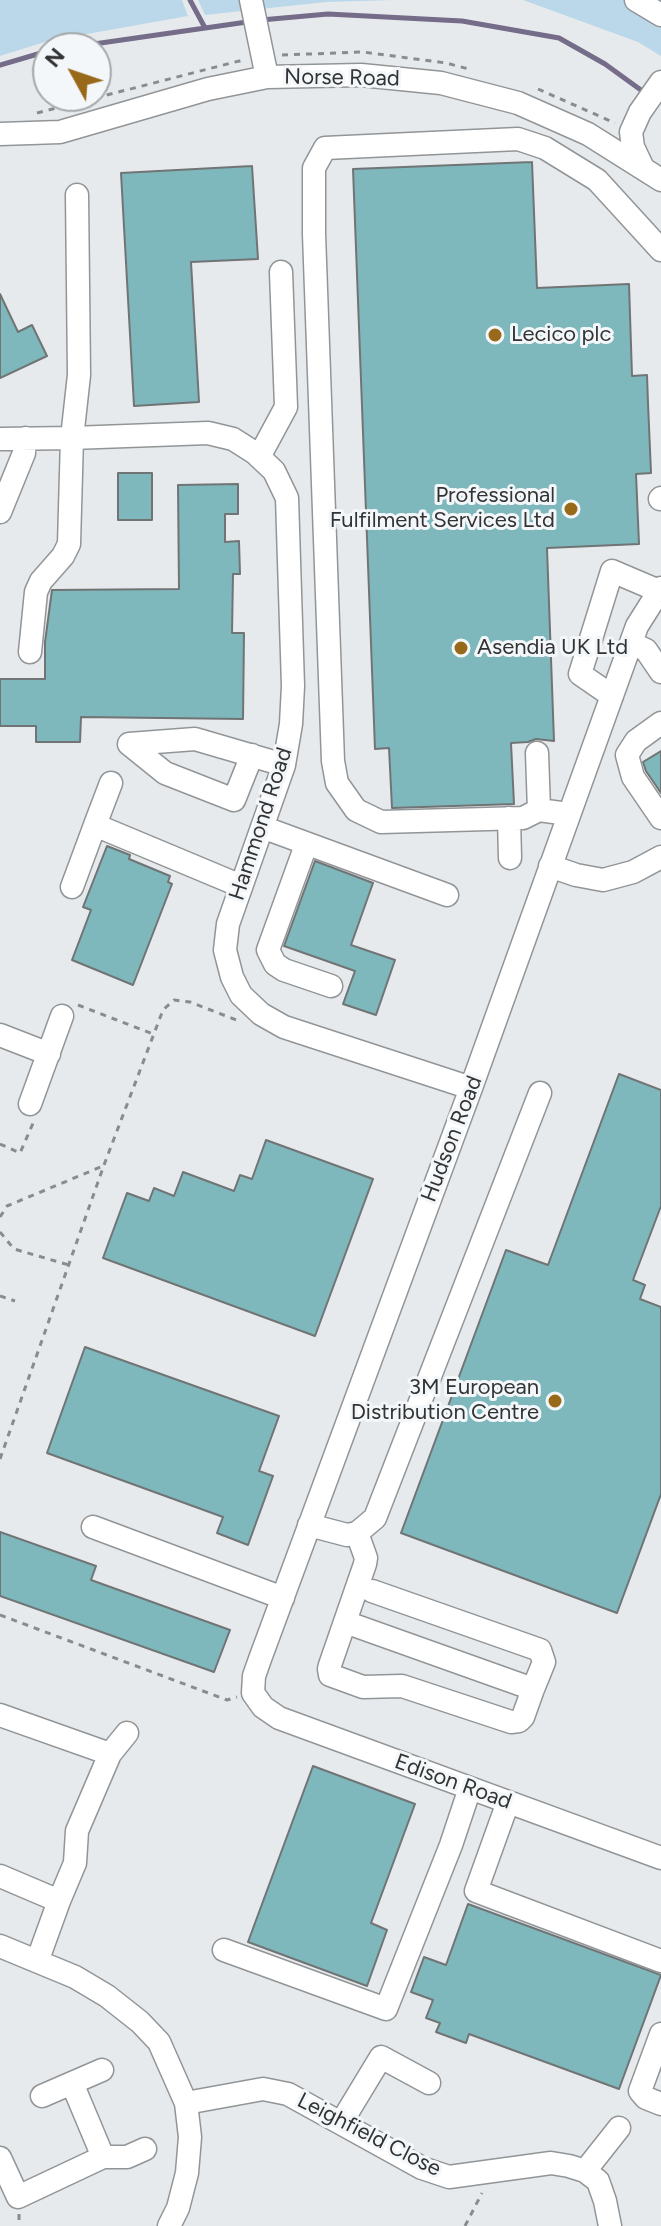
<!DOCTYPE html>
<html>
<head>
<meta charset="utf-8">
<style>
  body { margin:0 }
  #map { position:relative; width:661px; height:2226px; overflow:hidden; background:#e7eaec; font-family:Figtree,sans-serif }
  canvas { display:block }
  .north { position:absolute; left:32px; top:32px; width:80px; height:80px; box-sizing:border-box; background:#f4f7f9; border:2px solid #a6a9aa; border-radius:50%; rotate:310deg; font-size:22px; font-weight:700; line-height:32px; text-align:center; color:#323334 }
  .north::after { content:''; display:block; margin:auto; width:28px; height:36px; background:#986919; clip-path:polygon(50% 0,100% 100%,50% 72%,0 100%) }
</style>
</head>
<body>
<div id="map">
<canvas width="661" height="2226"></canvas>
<div class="north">N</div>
</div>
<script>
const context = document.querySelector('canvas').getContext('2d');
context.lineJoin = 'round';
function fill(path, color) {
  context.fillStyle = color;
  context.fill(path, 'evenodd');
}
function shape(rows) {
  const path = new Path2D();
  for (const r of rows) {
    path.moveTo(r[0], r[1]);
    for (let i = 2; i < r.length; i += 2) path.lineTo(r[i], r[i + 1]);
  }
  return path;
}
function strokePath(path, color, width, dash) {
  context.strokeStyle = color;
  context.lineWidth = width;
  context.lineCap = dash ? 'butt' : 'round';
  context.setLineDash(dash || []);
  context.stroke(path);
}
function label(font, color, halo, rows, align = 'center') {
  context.font = font + ' Figtree,sans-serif';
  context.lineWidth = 6;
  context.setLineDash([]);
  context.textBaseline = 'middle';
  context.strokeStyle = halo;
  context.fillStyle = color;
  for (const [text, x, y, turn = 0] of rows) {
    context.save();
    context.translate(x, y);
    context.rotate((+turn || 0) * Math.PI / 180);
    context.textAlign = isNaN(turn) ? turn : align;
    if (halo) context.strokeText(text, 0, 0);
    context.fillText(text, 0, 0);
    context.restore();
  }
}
const green = shape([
  [0,0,182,0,188,16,48,41,0,56],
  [198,0,394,0,326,2,205,15],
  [523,0,661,0,661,56,638,42]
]);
const stream = shape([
  [190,0,204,26],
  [261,20,328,14,462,21,559,38,605,64,645,93],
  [66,48,247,22],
  [0,65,48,51]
]);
const building = shape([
  [532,162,537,288,629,284,632,376,647,375,648,403,651,473,636,474,639,544,547,548,554,741,536,739,528,742,511,743,514,804,392,808,389,748,375,749,353,169,532,162],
  [252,166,258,259,191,262,199,402,134,406,121,173,252,166],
  [0,294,18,332,32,325,47,356,0,378,0,294],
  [118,473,152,473,152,520,118,520,118,473],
  [238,484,238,514,225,514,225,542,239,541,240,574,233,574,232,633,244,633,243,719,81,717,80,742,36,742,36,726,0,726,0,679,45,679,45,642,52,590,179,589,178,485,238,484],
  [661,751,661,793,646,771,643,762,661,751],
  [107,846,130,855,129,859,170,876,168,882,172,884,133,985,72,960,91,910,83,907,107,846],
  [315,861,373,883,351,945,395,960,376,1015,343,1004,355,971,284,946,315,861],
  [619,1074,661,1090,661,1206,633,1280,645,1285,640,1299,661,1307,661,1494,617,1613,401,1533,506,1250,548,1265,619,1074],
  [266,1140,373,1179,315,1336,103,1258,127,1193,149,1201,154,1188,174,1196,183,1172,234,1191,240,1175,252,1179,266,1140],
  [85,1347,279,1416,259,1471,273,1476,248,1545,217,1533,223,1517,47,1453,85,1347],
  [0,1532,96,1566,91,1580,230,1630,214,1672,0,1596,0,1532],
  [313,1766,415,1804,371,1923,387,1930,367,1986,248,1942,313,1766],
  [468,1904,661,1975,619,2089,469,2034,466,2043,436,2032,440,2023,426,2018,433,2000,411,1992,424,1957,446,1965,468,1904]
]);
const path = shape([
  [282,55,363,52,446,63,469,69],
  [538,89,615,123],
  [37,113,243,60],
  [78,1005,153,1034],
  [0,1144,20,1153,34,1121],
  [0,1217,7,1206,103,1166],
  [0,1232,14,1249,69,1265],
  [0,1296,15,1301],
  [0,1459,104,1165,163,1010,174,1000,190,1002,239,1021],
  [0,1615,227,1700,237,1697],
  [19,2214,19,2226],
  [465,2226,482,2193]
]);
const minor = shape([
  [251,0,267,77],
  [636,0,661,15],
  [0,134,60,132,208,89,267,77,361,75,441,83,518,103,588,134,661,180],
  [642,166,633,147,631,132,640,112,661,82],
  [1,439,72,438,79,375,77,195],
  [259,457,286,407,281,272],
  [660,499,661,498],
  [0,512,24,453,25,438],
  [661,588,637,626,471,1088,260,1659,254,1676,253,1693,263,1707,279,1718,661,1858],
  [631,643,646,650,661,672],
  [30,652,36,592,41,581,63,556,69,544,72,438,208,433,233,439,255,453,274,471,287,498,293,686,291,724,284,765,228,924,225,950,232,977,241,995,261,1014,284,1027,471,1088],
  [612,696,580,674,612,571,659,591],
  [661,723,636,741,627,755,633,777,661,818],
  [537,753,539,810],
  [252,755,234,800,165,773,129,744,195,739,284,765],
  [111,783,95,825,241,886],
  [568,814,539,810,523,818,381,822,356,810,337,783,333,761,314,234,314,168,325,148,518,139,545,148,597,180,661,250],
  [509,818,510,858],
  [262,827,447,895],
  [306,845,268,950,275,964,284,970,331,986],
  [550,866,576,875,603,880,633,872,661,857],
  [72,887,95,825],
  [0,1035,49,1054],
  [30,1104,62,1016],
  [309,1525,347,1535,357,1533,375,1518,540,1093],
  [93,1527,283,1598],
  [372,1591,540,1650,544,1662,533,1689],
  [345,1622,533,1689,523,1717,519,1721,511,1722,402,1686,363,1687,330,1675,329,1669,330,1665,365,1564,366,1558,357,1533],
  [0,1715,110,1754,77,1831,75,1863,59,1901],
  [110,1754,127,1733],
  [508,1802,476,1891,661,1961],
  [0,1876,59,1901,38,1959],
  [0,1946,75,1977,107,1996,140,2022,159,2042,186,2103,190,2137,187,2173,178,2208,169,2226],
  [224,1950,386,2009,451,1845,470,1788],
  [661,2034,640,2091,646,2098,661,2104],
  [72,2083,103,2157],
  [42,2096,102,2070],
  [186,2103,263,2089,288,2094,422,2168,449,2177,551,2163,569,2166,585,2171,598,2181,605,2201,610,2226],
  [341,2123,381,2057,429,2083],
  [0,2158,18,2197,103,2157,127,2157,145,2149],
  [585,2171,619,2128]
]);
const markers = [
  [495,335,8,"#986919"],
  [571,509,8,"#986919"],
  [461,648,8,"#986919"],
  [555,1401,8,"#986919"]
];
const streetNames = [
  ["Norse Road",342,78,1],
  ["Hammond Road",261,824,-72],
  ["Hudson Road",452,1139,-69],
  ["Edison Road",453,1782,20],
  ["Leighfield Close",369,2135,27]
];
const poiNames = [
  ["Lecico plc",511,335],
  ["Professional",555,496,"right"],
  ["Fulfilment Services Ltd",555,521,"right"],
  ["Asendia UK Ltd",477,648],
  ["3M European",539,1388,"right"],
  ["Distribution Centre",539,1413,"right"]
];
fill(green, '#bbd8ea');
strokePath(stream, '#746c89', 5);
fill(building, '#7eb8bc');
strokePath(building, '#717475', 2);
strokePath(minor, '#929597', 25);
strokePath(path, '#898b8d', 3, [6, 6]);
strokePath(minor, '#fff', 22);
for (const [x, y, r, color] of markers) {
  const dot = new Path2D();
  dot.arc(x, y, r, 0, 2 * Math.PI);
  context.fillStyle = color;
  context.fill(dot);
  strokePath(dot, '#f4f7f9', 3);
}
label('22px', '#323334', '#f4f7f9', streetNames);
label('22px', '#323334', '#f4f7f9', poiNames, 'left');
</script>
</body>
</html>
